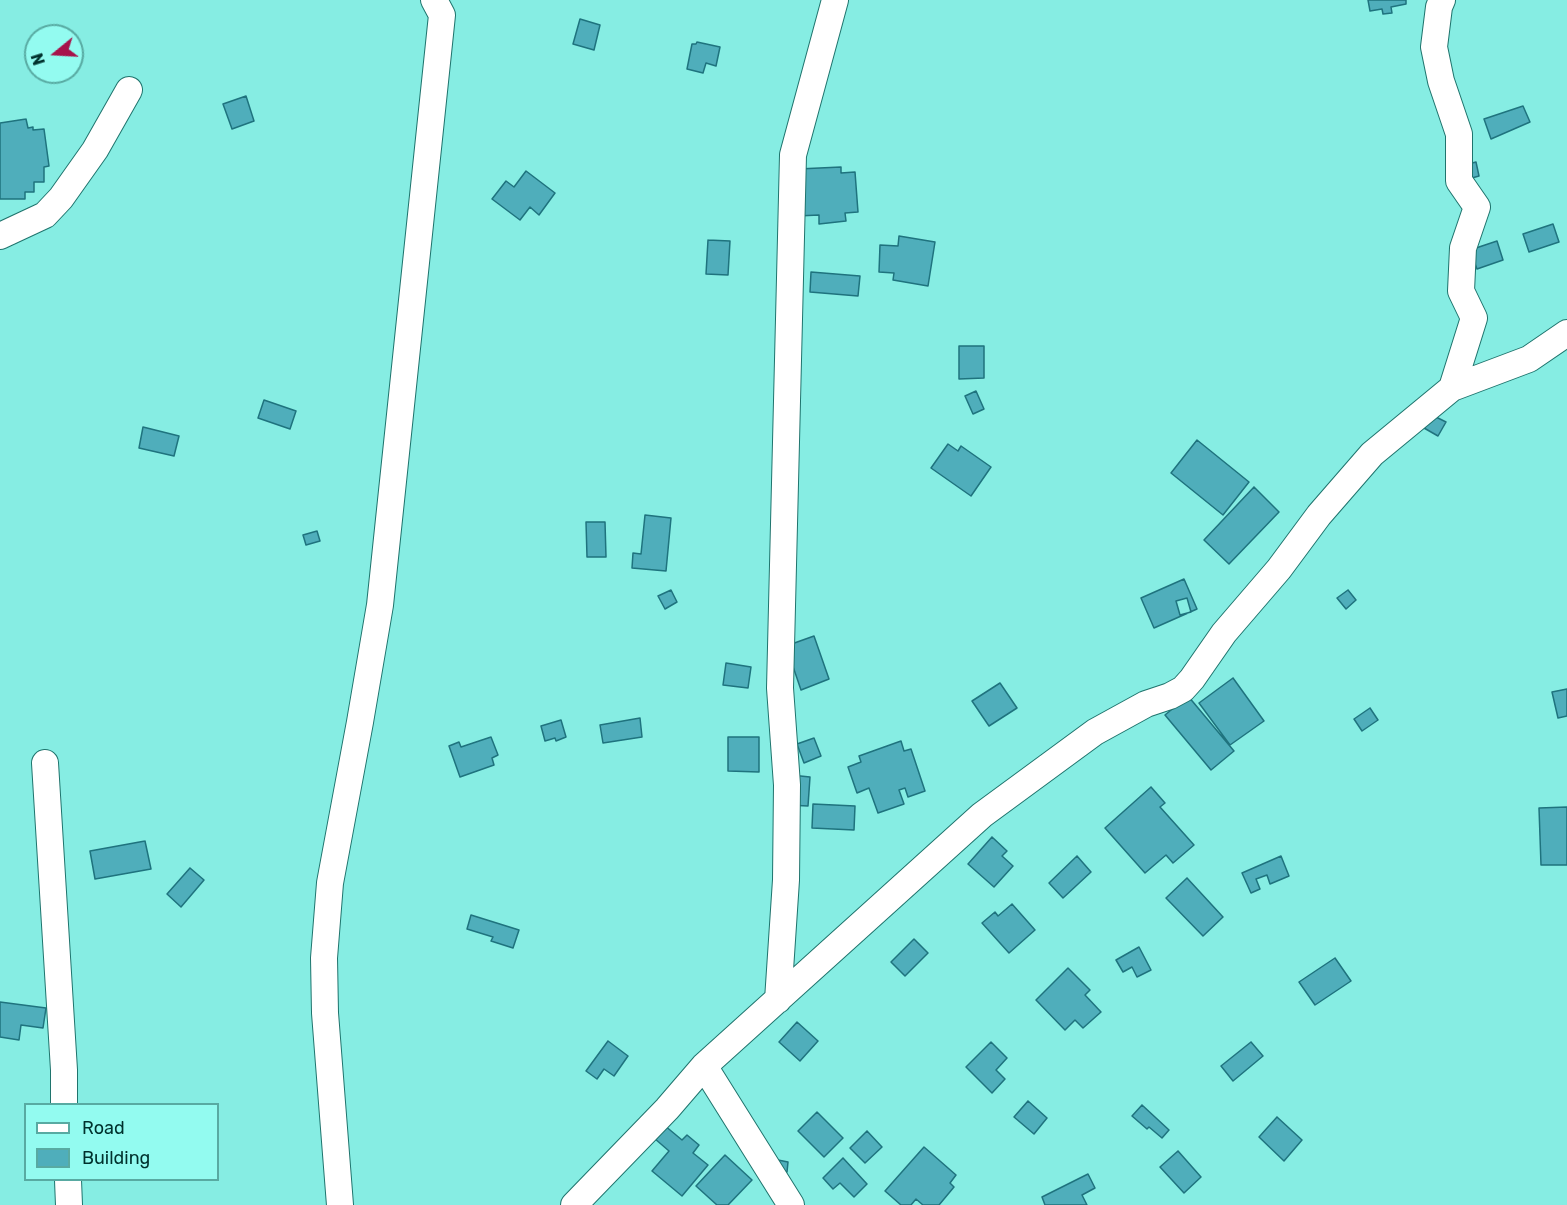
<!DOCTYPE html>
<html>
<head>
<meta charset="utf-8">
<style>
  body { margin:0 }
  #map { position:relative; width:1567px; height:1205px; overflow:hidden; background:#86ede3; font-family:Rubik,sans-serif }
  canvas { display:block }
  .legend { position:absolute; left:24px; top:1103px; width:195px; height:78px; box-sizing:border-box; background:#93fbf0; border:2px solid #58aaa2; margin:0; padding:8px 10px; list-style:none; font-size:18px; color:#00312d }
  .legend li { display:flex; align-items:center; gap:12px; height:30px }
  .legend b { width:30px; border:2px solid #58aaa2 }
  .north { position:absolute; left:24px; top:24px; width:60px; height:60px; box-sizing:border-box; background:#93fbf0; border:2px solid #58aaa2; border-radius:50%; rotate:252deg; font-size:16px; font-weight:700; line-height:24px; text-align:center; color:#00312d }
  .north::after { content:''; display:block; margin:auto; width:21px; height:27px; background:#a7124a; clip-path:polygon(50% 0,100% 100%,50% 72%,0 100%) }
</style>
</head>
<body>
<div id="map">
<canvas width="1567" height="1205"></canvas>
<ul class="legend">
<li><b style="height:8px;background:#fff"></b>Road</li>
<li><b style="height:16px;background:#4faebb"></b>Building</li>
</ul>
<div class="north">N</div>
</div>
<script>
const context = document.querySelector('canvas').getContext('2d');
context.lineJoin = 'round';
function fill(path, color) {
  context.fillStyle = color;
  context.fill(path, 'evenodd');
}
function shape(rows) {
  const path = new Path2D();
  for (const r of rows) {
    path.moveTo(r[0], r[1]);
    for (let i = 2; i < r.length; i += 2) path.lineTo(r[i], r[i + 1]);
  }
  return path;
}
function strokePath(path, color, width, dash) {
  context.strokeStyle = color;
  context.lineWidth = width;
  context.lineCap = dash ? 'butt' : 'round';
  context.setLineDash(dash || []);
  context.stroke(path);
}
const building = shape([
  [1368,0,1406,0,1406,4,1391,7,1392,13,1383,14,1382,9,1370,11,1368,0],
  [580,19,600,25,594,50,573,44,580,19],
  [697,42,720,47,716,66,706,63,703,73,687,69,692,44,696,44,697,42],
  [246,96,254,121,232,129,223,104,246,96],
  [1523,106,1530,122,1491,139,1484,119,1523,106],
  [26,119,28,128,33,127,33,130,44,129,49,166,44,167,44,182,34,182,34,192,25,192,25,199,0,199,0,123,26,119],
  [1476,162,1479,176,1465,180,1461,166,1476,162],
  [841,167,841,173,855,172,858,212,845,213,846,221,819,224,819,215,797,216,798,169,841,167],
  [526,171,555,193,539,215,530,207,520,220,492,199,506,181,514,187,526,171],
  [1553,224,1559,242,1529,252,1523,234,1553,224],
  [899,236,935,242,928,286,893,280,894,273,879,272,880,245,898,246,899,236],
  [708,240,730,241,728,275,706,274,708,240],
  [1497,241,1503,260,1477,269,1470,250,1497,241],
  [811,272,860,276,858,296,810,292,811,272],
  [959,346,984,346,984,378,959,379,959,346],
  [976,391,984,409,973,414,965,396,976,391],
  [264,400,296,411,290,429,258,418,264,400],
  [1432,415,1446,422,1438,436,1424,428,1432,415],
  [143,427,179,436,174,456,139,448,143,427],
  [1197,440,1249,482,1223,515,1171,473,1197,440],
  [948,444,958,451,961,446,991,467,971,496,931,468,948,444],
  [1254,487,1279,512,1229,564,1204,540,1254,487],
  [645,515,671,518,666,571,632,568,633,553,641,554,645,515],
  [586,522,605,522,606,557,587,557,586,522],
  [317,531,320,541,306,545,303,535,317,531],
  [1184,579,1197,609,1154,628,1141,598,1184,579],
  [671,590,677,602,665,609,658,596,671,590],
  [1348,590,1356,600,1346,609,1337,598,1348,590],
  [1187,598,1191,612,1180,615,1176,601,1187,598],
  [814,636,829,679,801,690,786,646,814,636],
  [726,663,751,667,748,688,723,685,726,663],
  [1233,678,1264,721,1230,745,1199,703,1233,678],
  [1000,683,1017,708,989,726,972,701,1000,683],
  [1567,689,1567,716,1558,718,1552,692,1567,689],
  [1188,696,1234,751,1211,770,1165,715,1188,696],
  [1370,708,1378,720,1362,731,1354,719,1370,708],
  [640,718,642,737,603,743,600,725,640,718],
  [561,720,566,737,556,741,555,738,545,741,541,726,561,720],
  [491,737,498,755,492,758,494,765,460,777,449,746,459,742,461,747,491,737],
  [728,737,759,737,759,772,728,771,728,737],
  [814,738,821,756,804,763,797,744,814,738],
  [901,741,904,751,911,749,925,791,908,797,905,788,899,790,904,804,878,813,869,788,857,793,848,767,861,762,859,756,901,741],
  [791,775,810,777,808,806,788,805,791,775],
  [1151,787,1165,803,1160,807,1194,845,1173,863,1166,855,1145,873,1105,828,1151,787],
  [813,804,855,806,854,830,812,828,813,804],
  [1567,807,1567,865,1541,865,1539,808,1567,807],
  [992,837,1007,851,1002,856,1013,866,994,887,968,864,992,837],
  [145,841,151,869,95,879,90,851,145,841],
  [1077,856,1091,872,1063,898,1049,883,1077,856],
  [1281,856,1289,876,1270,884,1267,875,1256,879,1260,889,1251,893,1242,873,1281,856],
  [190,868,204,880,181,907,167,894,190,868],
  [1187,878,1223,917,1203,936,1166,898,1187,878],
  [1012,904,1035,930,1009,953,982,923,995,912,998,916,1012,904],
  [471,915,519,930,513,948,491,941,493,937,467,929,471,915],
  [914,939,928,953,905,976,891,962,914,939],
  [1139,947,1151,970,1137,977,1132,967,1123,972,1116,960,1139,947],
  [1335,958,1351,981,1315,1005,1299,982,1335,958],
  [1068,968,1090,990,1085,995,1101,1012,1083,1028,1075,1020,1065,1030,1036,1000,1068,968],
  [0,1002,46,1008,43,1028,21,1025,19,1040,0,1037,0,1002],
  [797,1022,818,1041,800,1061,779,1042,797,1022],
  [608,1041,628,1056,614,1076,604,1069,597,1079,586,1071,608,1041],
  [991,1042,1007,1058,996,1070,1005,1079,992,1093,966,1067,991,1042],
  [1251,1042,1263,1056,1233,1081,1221,1066,1251,1042],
  [1028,1101,1047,1118,1034,1134,1014,1117,1028,1101],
  [1142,1105,1169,1130,1162,1138,1149,1127,1147,1129,1132,1116,1142,1105],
  [817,1112,843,1138,824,1157,798,1131,817,1112],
  [1277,1117,1302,1140,1284,1161,1259,1137,1277,1117],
  [664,1125,682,1140,687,1135,699,1145,693,1153,708,1165,682,1196,652,1171,669,1151,654,1138,664,1125],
  [867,1131,882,1147,865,1163,850,1148,867,1131],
  [924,1147,956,1175,950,1183,954,1187,939,1205,923,1205,916,1199,911,1205,901,1205,885,1191,924,1147],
  [1178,1151,1201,1177,1184,1193,1160,1167,1178,1151],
  [725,1155,752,1180,728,1205,717,1205,696,1186,725,1155],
  [843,1158,867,1184,854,1197,840,1183,833,1189,823,1178,843,1158],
  [778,1160,788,1162,787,1172,777,1170,778,1160],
  [1088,1174,1095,1188,1082,1195,1087,1205,1045,1205,1042,1197,1088,1174]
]);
const minor = shape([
  [1442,0,1439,7,1434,47,1441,81,1459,134,1459,181,1477,207,1463,248,1461,291,1474,318,1452,388],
  [0,236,45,215,61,198,95,150,129,90],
  [45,763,64,1070,64,1104],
  [778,1000,786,880,787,785,780,688,793,155,835,0],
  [704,1066,791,1205],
  [68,1180,69,1205],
  [340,1205,325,1013,324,958,330,883,360,722,380,605,442,15,434,0],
  [574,1205,667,1109,704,1066,982,815,1095,732,1146,704,1170,696,1183,689,1192,679,1224,633,1279,569,1319,515,1372,454,1452,388,1529,359,1567,333]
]);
fill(building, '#4faebb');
strokePath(building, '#1f737e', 1.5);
strokePath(minor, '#1f746d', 28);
strokePath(minor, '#fff', 26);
</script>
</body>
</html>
